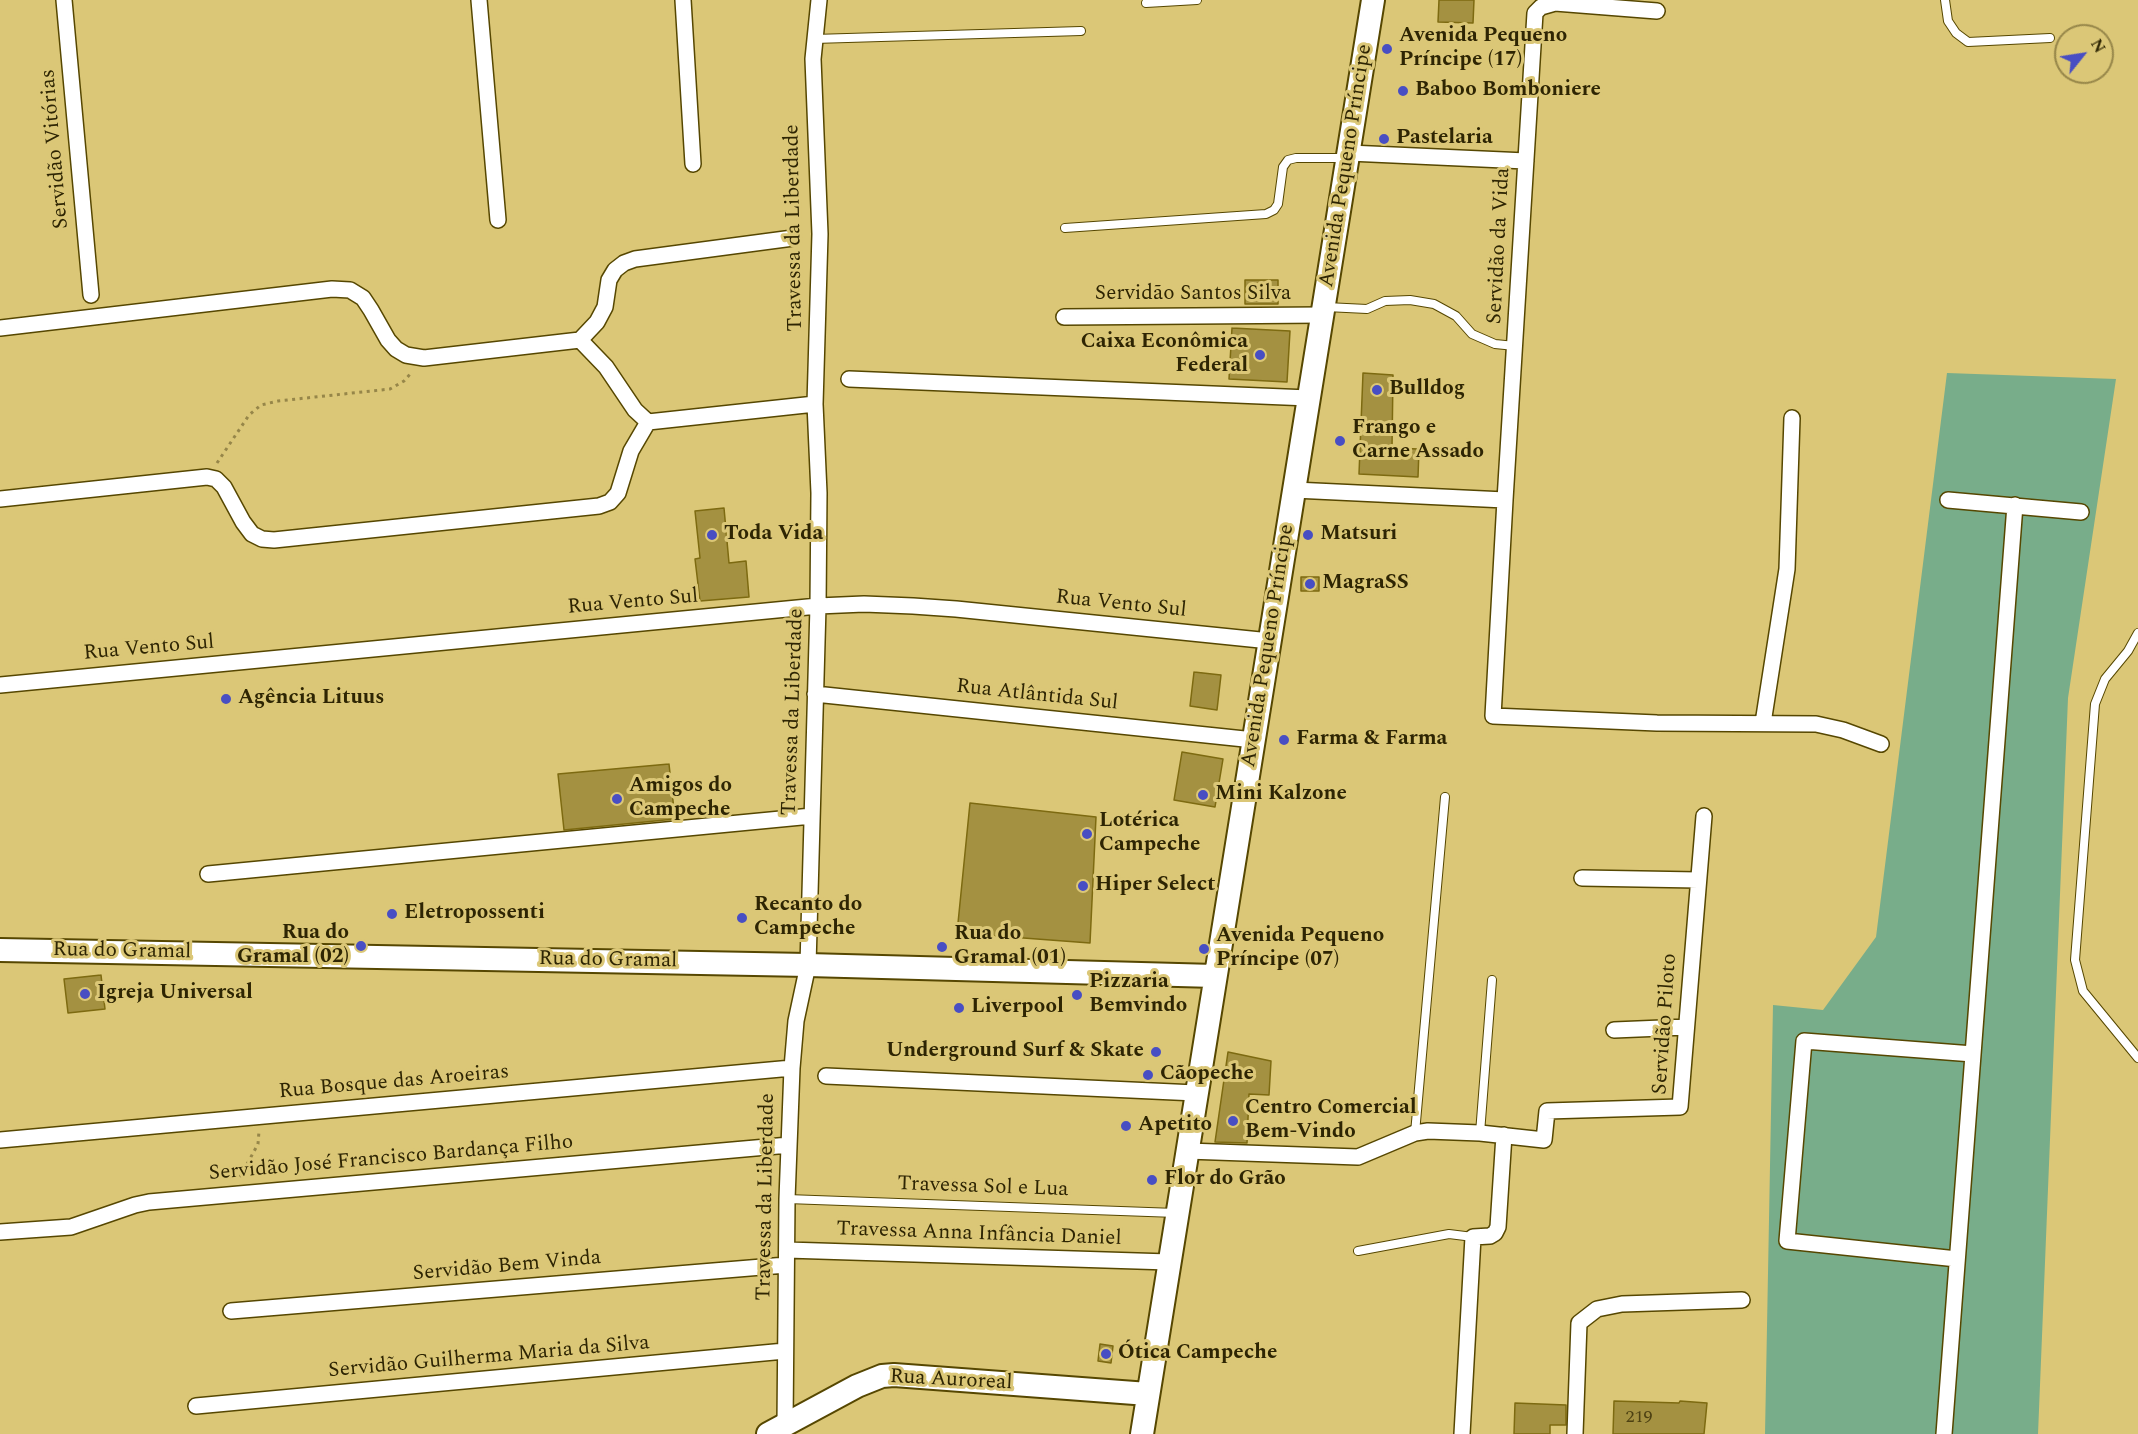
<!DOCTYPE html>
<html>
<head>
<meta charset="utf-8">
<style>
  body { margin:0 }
  #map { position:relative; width:2138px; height:1434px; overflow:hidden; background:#dbc777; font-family:Spectral,serif }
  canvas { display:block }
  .north { position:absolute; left:2054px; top:24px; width:60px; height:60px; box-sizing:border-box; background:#dbc777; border:2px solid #968649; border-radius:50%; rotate:60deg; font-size:16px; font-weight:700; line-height:24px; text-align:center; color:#2e2503 }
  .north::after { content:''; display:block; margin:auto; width:21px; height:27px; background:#484ec3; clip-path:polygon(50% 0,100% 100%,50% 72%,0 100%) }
</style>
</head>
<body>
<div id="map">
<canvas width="2138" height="1434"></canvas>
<div class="north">N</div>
</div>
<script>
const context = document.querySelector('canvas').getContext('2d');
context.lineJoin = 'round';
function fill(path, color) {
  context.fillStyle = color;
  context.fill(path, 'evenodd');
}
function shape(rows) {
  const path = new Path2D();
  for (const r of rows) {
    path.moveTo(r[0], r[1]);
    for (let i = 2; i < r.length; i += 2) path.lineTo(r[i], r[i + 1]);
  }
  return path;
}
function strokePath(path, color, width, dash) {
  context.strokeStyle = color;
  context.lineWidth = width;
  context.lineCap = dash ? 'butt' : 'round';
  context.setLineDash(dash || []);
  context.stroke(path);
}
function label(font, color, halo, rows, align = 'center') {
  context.font = font + ' Spectral,serif';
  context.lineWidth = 6;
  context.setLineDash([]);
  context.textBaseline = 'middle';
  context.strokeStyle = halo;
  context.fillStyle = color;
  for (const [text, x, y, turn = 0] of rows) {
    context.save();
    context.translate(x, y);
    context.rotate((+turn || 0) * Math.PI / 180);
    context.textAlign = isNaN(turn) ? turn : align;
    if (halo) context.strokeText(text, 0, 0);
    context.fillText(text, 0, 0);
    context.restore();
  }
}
const green = shape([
  [1947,373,2116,379,2068,698,2038,1434,1765,1434,1773,1005,1823,1010,1876,937]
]);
const building = shape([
  [1439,0,1474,0,1473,23,1438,22,1439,0],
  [1245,280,1278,280,1278,304,1245,304,1245,280],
  [1232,328,1290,331,1287,382,1229,379,1232,328],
  [1363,373,1393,375,1392,448,1419,449,1418,477,1359,474,1363,373],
  [724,508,729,563,746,561,749,597,700,601,695,559,700,558,695,511,724,508],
  [1301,577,1319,577,1319,591,1301,591,1301,577],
  [1194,672,1221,675,1217,710,1190,706,1194,672],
  [1182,752,1223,759,1215,807,1174,800,1182,752],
  [669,764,675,819,564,830,558,774,669,764],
  [970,803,1096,817,1090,943,957,933,970,803],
  [101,975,105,1009,68,1013,64,979,101,975],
  [1228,1052,1271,1061,1269,1095,1249,1094,1247,1143,1215,1142,1228,1052],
  [1100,1344,1113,1346,1111,1363,1098,1361,1100,1344],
  [1614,1401,1679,1403,1680,1401,1707,1403,1704,1434,1613,1434,1614,1401],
  [1515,1403,1566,1405,1566,1425,1550,1425,1550,1434,1514,1434,1515,1403]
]);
const path = shape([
  [217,463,249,415,261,405,278,401,390,389,404,381,411,373],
  [240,1177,258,1144,259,1131]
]);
const lane = shape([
  [1945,0,1948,21,1956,33,1968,42,2050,38],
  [1146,3,1197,0],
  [814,39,1081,31],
  [1065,228,1266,214,1274,210,1278,204,1283,167,1288,160,1296,158,1346,158],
  [1326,307,1367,309,1385,301,1410,300,1434,304,1456,316,1472,334,1495,344,1515,346],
  [2138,633,2128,651,2105,679,2095,704,2075,960,2083,991,2138,1058],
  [1415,1133,1445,797],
  [1480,1133,1492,980],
  [787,1199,1176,1213],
  [1358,1251,1449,1234,1473,1237]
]);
const street = shape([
  [64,0,91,295],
  [479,0,498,220],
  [683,0,693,164],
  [1349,153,1526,161],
  [1064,317,1323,315],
  [0,328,332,289,350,290,363,298,371,310,388,340,396,349,406,355,424,358,580,340,606,367,635,410,648,422,815,404],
  [580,340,597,322,605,307,609,280,615,270,624,263,635,259,793,238],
  [849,379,1309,398],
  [1294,490,1505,500,1493,716,1657,723,1816,724,1843,730,1881,744],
  [0,499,207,477,216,479,224,487,243,522,252,534,262,539,274,540,599,506,610,502,618,493,631,451,648,422],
  [1505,500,1535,13,1541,7,1555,3,1657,11],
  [1948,500,2081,512],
  [0,685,818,606,864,604,913,606,956,609,1270,641],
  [815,694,1254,740],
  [1763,723,1787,569,1792,418],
  [208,874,812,816],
  [1582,878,1698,880],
  [1614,1030,1686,1027],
  [826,1076,1196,1093],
  [0,1140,792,1068],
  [1187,1151,1358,1157,1415,1133,1428,1131,1480,1133,1544,1140,1547,1111,1680,1107,1704,816],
  [0,1232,71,1227,135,1205,149,1202,789,1145],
  [787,1250,1169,1262],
  [1957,1259,1787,1241,1804,1041,1973,1054],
  [231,1311,786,1265],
  [196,1406,785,1351],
  [785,1425,787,1199,792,1068,796,1021,808,965,818,606,819,493,815,404,820,234,813,59,819,0],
  [1462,1434,1473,1237,1490,1236,1495,1233,1498,1227,1504,1135],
  [1575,1434,1579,1323,1597,1309,1622,1304,1742,1300],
  [1944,1434,2015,505]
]);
const secondary = shape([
  [0,950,808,965,1215,976],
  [768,1434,857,1386,882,1376,894,1375,1148,1394],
  [1142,1434,1373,0]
]);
const markers = [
  [1387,49,6,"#484ec3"],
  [1403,91,6,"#484ec3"],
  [1384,139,6,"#484ec3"],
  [1260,355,6,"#484ec3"],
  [1377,390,6,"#484ec3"],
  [1340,441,6,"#484ec3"],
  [712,535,6,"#484ec3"],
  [1308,535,6,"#484ec3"],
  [1310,584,6,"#484ec3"],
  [226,699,6,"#484ec3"],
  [1284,740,6,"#484ec3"],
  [1203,795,6,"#484ec3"],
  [617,799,6,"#484ec3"],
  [1087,834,6,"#484ec3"],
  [1083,886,6,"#484ec3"],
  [392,914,6,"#484ec3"],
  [742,918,6,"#484ec3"],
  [361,946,6,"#484ec3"],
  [942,947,6,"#484ec3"],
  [1204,949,6,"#484ec3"],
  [85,994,6,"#484ec3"],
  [1077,995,6,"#484ec3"],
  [959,1008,6,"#484ec3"],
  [1156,1052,6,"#484ec3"],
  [1148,1075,6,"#484ec3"],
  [1233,1121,6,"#484ec3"],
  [1126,1126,6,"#484ec3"],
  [1152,1180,6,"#484ec3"],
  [1106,1354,6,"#484ec3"]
];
const numberNames = [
  ["219",1639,1418]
];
const poiNames = [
  ["Avenida Pequeno",1399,37],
  ["Príncipe (17)",1399,61],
  ["Baboo Bomboniere",1415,91],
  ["Pastelaria",1396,139],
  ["Caixa Econômica",1248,343,"right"],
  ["Federal",1248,367,"right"],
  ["Bulldog",1389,390],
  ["Frango e",1352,429],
  ["Carne Assado",1352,453],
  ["Toda Vida",724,535],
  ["Matsuri",1320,535],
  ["MagraSS",1322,584],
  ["Agência Lituus",238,699],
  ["Farma & Farma",1296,740],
  ["Amigos do",629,787],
  ["Campeche",629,811],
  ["Mini Kalzone",1215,795],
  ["Lotérica",1099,822],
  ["Campeche",1099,846],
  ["Hiper Select",1095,886],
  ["Recanto do",754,906],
  ["Campeche",754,930],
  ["Eletropossenti",404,914],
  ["Rua do",349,934,"right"],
  ["Gramal (02)",349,958,"right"],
  ["Rua do",954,935],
  ["Gramal (01)",954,959],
  ["Avenida Pequeno",1216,937],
  ["Príncipe (07)",1216,961],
  ["Pizzaria",1089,983],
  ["Bemvindo",1089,1007],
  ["Igreja Universal",97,994],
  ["Liverpool",971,1008],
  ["Underground Surf & Skate",1144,1052,"right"],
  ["Cãopeche",1160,1075],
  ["Centro Comercial",1245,1109],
  ["Bem-Vindo",1245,1133],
  ["Apetito",1138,1126],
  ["Flor do Grão",1164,1180],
  ["Ótica Campeche",1118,1354]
];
const streetNames = [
  ["Servidão Vitórias",56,149,-95],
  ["Avenida Pequeno Príncipe",1347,166,-81],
  ["Travessa da Liberdade",795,228,-91],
  ["Servidão da Vida",1500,246,-87],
  ["Servidão Santos Silva",1193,295],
  ["Rua Vento Sul",633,603,-5],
  ["Rua Vento Sul",1121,605,6],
  ["Avenida Pequeno Príncipe",1269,646,-81],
  ["Rua Vento Sul",149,649,-5],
  ["Rua Atlântida Sul",1037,696,6],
  ["Travessa da Liberdade",794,712,-88],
  ["Rua do Gramal",122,952,1],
  ["Rua do Gramal",608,961,1],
  ["Servidão Piloto",1666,1024,-86],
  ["Rua Bosque das Aroeiras",394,1083,-5],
  ["Servidão José Francisco Bardança Filho",391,1159,-5],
  ["Travessa Sol e Lua",983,1188,2],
  ["Travessa da Liberdade",767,1197,-89],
  ["Travessa Anna Infância Daniel",979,1235,2],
  ["Servidão Bem Vinda",507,1267,-5],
  ["Servidão Guilherma Maria da Silva",489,1358,-5],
  ["Rua Auroreal",951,1381,3]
];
fill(green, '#78ad8a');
fill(building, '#a49141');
strokePath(building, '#7d6a11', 1.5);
strokePath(lane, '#564701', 10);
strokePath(street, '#564701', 18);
strokePath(secondary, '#564701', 26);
strokePath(path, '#968649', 3, [3, 4.5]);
strokePath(lane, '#fff', 8);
strokePath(street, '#fff', 15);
strokePath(secondary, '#fff', 22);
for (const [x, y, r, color] of markers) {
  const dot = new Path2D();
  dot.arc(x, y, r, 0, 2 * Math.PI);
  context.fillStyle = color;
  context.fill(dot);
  strokePath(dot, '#dbc777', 2);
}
label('18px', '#4c4012', null, numberNames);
label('bold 21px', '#2e2503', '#dbc777', poiNames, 'left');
label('21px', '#2e2503', '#dbc777', streetNames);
</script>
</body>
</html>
